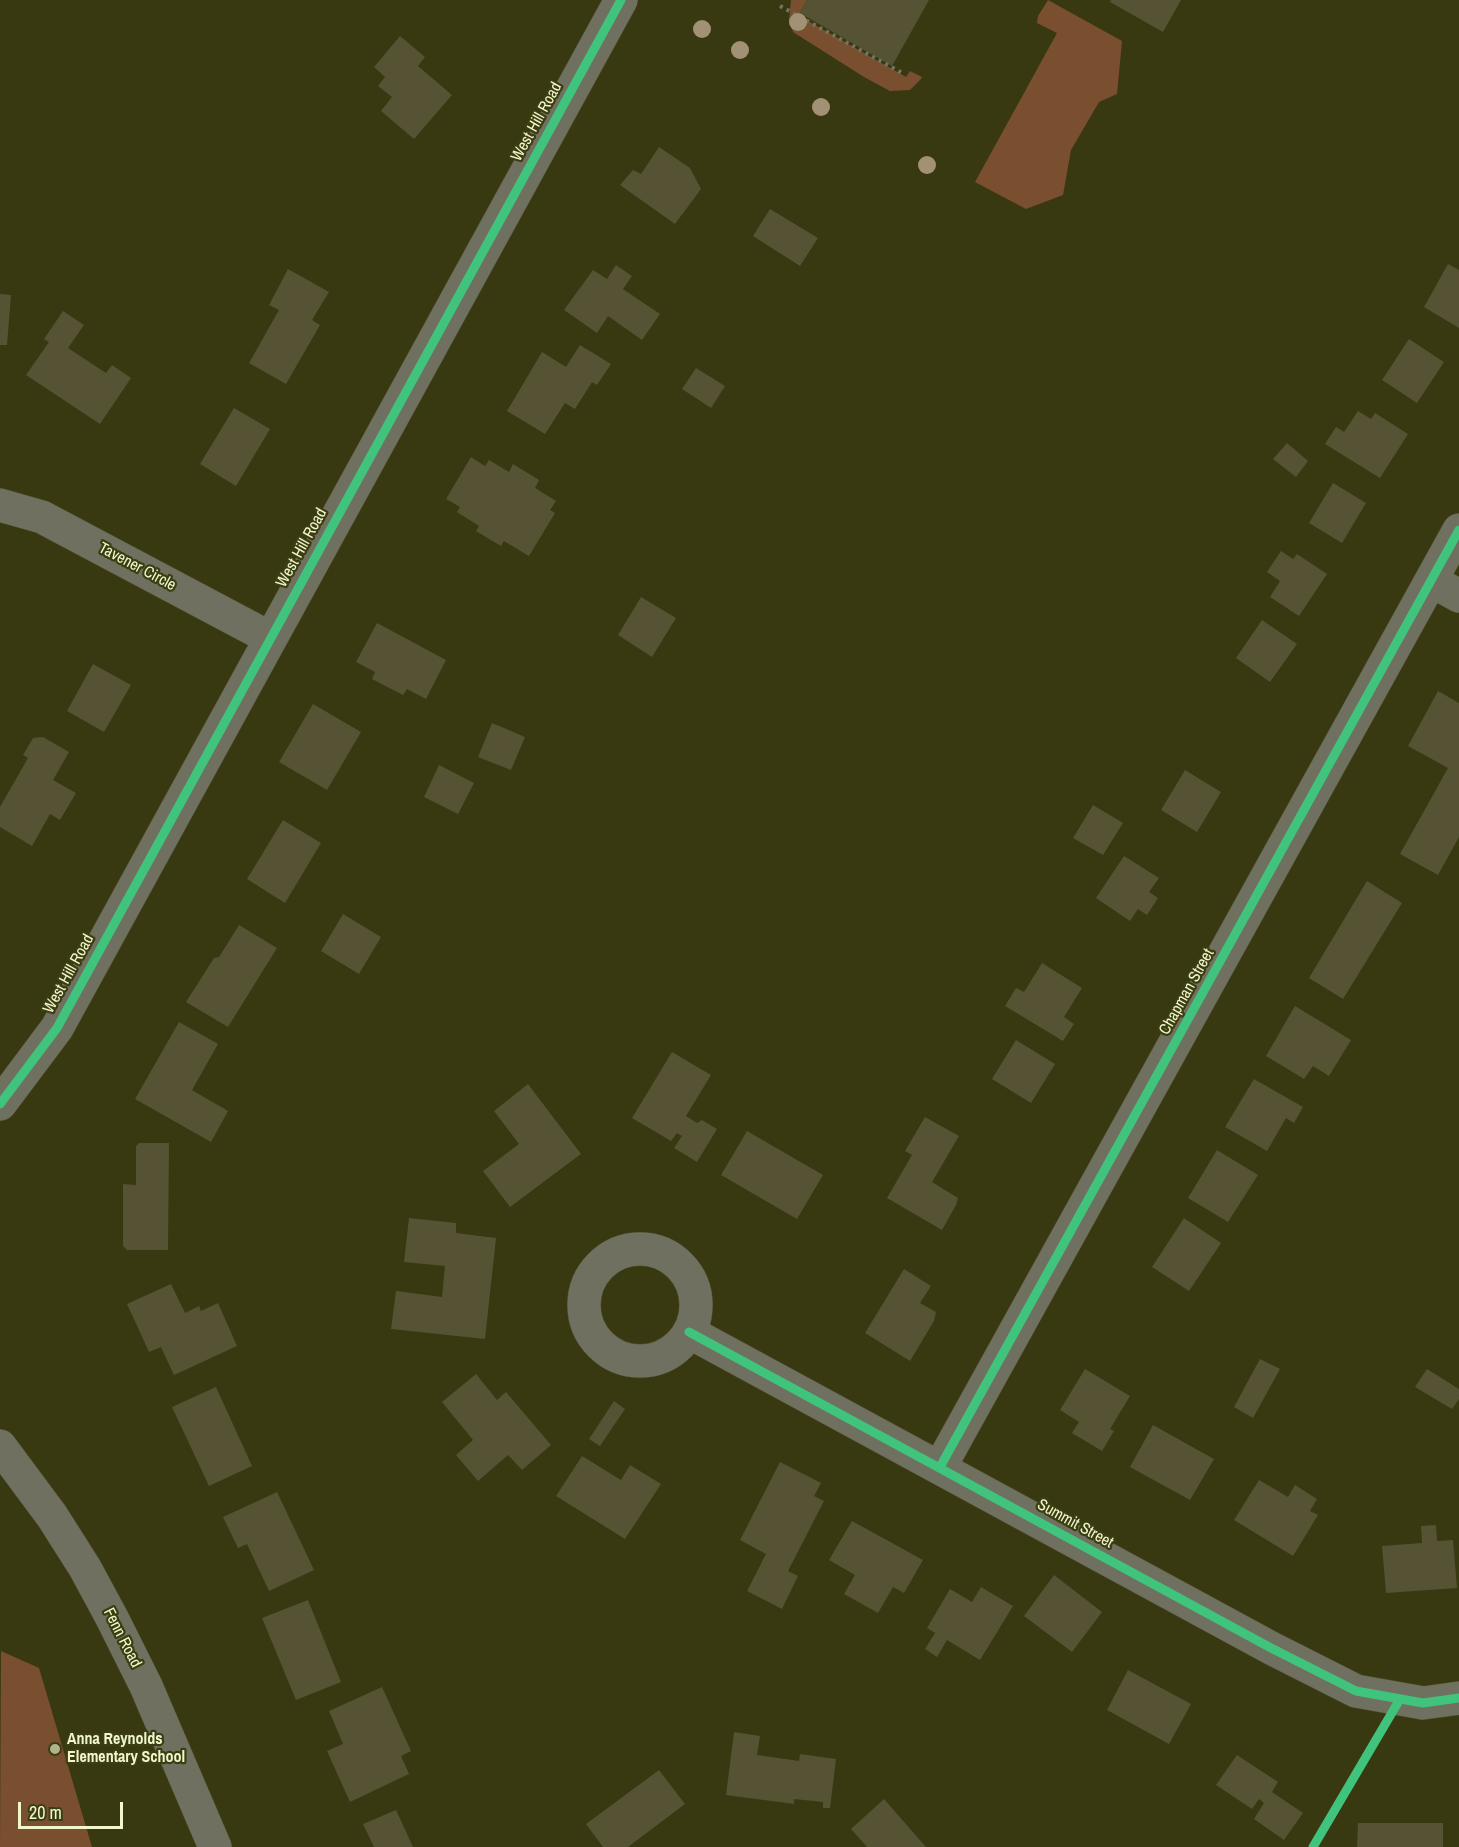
<!DOCTYPE html>
<html>
<head>
<meta charset="utf-8">
<style>
  body { margin:0 }
  #map { position:relative; width:1459px; height:1847px; overflow:hidden; background:#383911; font-family:"Archivo Narrow",sans-serif }
  canvas { display:block }
  .scale { position:absolute; left:18px; top:1802px; width:105px; height:27px; box-sizing:border-box; border:3px solid #f2f6cd; border-top:0; padding-left:8px; font-size:18px; line-height:21px; white-space:nowrap; color:#f2f6cd; -webkit-text-stroke:4px #3b3e11; paint-order:stroke }
</style>
</head>
<body>
<div id="map">
<canvas width="1459" height="1847"></canvas>
<div class="scale">20 m</div>
</div>
<script>
const context = document.querySelector('canvas').getContext('2d');
context.lineJoin = 'round';
function fill(path, color) {
  context.fillStyle = color;
  context.fill(path, 'evenodd');
}
function shape(rows) {
  const path = new Path2D();
  for (const r of rows) {
    if (r.length === 3) {
      path.moveTo(r[0] + r[2], r[1]);
      path.arc(r[0], r[1], r[2], 0, 2 * Math.PI);
      continue;
    }
    path.moveTo(r[0], r[1]);
    for (let i = 2; i < r.length; i += 2) path.lineTo(r[i], r[i + 1]);
  }
  return path;
}
function strokePath(path, color, width, dash) {
  context.strokeStyle = color;
  context.lineWidth = width;
  context.lineCap = dash ? 'butt' : 'round';
  context.setLineDash(dash || []);
  context.stroke(path);
}
function label(font, color, halo, rows, align = 'center') {
  context.font = font + ' "Archivo Narrow",sans-serif';
  context.lineWidth = 4.5;
  context.setLineDash([]);
  context.textBaseline = 'middle';
  context.strokeStyle = halo;
  context.fillStyle = color;
  for (const [text, x, y, turn = 0] of rows) {
    context.save();
    context.translate(x, y);
    context.rotate((+turn || 0) * Math.PI / 180);
    context.textAlign = isNaN(turn) ? turn : align;
    if (halo) context.strokeText(text, 0, 0);
    context.fillText(text, 0, 0);
    context.restore();
  }
}
const green = shape([
  [791,0,807,0,800,13,802,14,801,17,906,77,910,71,922,77,921,79,910,90,890,91,864,77,793,32,789,20],
  [1048,0,1122,41,1117,94,1099,102,1071,150,1063,195,1026,209,975,182,1057,33,1037,23,1038,16],
  [1,1651,39,1668,92,1847,0,1847]
]);
const building = shape([
  [807,0,929,0,892,66,800,13],
  [1111,0,1181,0,1163,32,1110,2],
  [400,36,425,57,418,66,452,95,414,139,381,111,392,97,378,86,385,77,374,67],
  [659,147,690,168,701,189,675,224,620,185,633,170,641,174],
  [770,209,818,238,800,266,753,236],
  [1448,264,1459,270,1459,328,1424,307],
  [616,265,632,276,623,289,660,314,642,340,608,316,597,333,564,310,593,270,607,279],
  [288,269,329,292,312,320,320,325,286,384,249,363,279,310,269,305],
  [0,294,11,295,7,345,0,345],
  [63,311,84,325,68,348,106,373,112,365,131,378,100,424,26,375,49,342,44,339],
  [1409,339,1444,362,1417,403,1382,380],
  [580,345,611,364,597,385,592,382,575,409,565,403,545,434,507,411,542,352,566,367],
  [696,368,725,386,711,408,682,389],
  [234,408,270,429,236,486,200,464],
  [1358,411,1371,419,1375,413,1408,434,1380,478,1325,444,1336,427,1344,432],
  [1287,443,1308,461,1296,477,1273,459],
  [471,457,485,466,489,460,509,472,513,464,539,480,535,488,556,501,550,510,555,513,529,556,504,541,501,546,476,531,479,526,457,512,460,507,446,499],
  [1333,483,1366,503,1342,543,1309,523],
  [1281,551,1293,559,1297,554,1327,574,1299,616,1270,597,1280,581,1267,572],
  [641,597,676,618,652,657,618,635],
  [1262,620,1297,644,1270,682,1236,658],
  [377,623,446,660,426,699,407,689,403,695,372,679,375,672,356,662],
  [93,664,131,685,104,732,67,711],
  [1438,691,1459,703,1459,837,1438,875,1400,854,1448,768,1408,746],
  [313,704,361,732,327,790,279,762],
  [492,723,525,737,511,770,478,757],
  [43,737,69,752,53,780,76,793,60,820,50,814,32,846,0,827,0,807,28,758,23,755,33,738],
  [439,765,474,783,458,814,424,797],
  [1185,770,1221,792,1197,832,1161,810],
  [1093,805,1123,823,1103,855,1073,838],
  [283,820,321,843,285,903,247,879],
  [1124,856,1159,878,1149,892,1158,898,1147,915,1138,909,1130,921,1096,898],
  [1367,881,1402,903,1343,999,1309,978],
  [343,914,381,937,359,974,321,951],
  [239,925,277,948,228,1027,186,1002,214,958,219,957],
  [1042,963,1082,988,1064,1017,1074,1024,1063,1041,1005,1006,1016,988,1024,992],
  [1295,1006,1351,1040,1329,1076,1313,1066,1304,1079,1266,1056],
  [179,1022,218,1044,192,1090,228,1111,211,1142,135,1099],
  [1016,1040,1055,1064,1031,1103,992,1079],
  [672,1052,711,1075,686,1116,697,1123,702,1120,717,1129,697,1162,674,1148,682,1136,677,1133,671,1141,632,1118],
  [1254,1079,1303,1107,1294,1123,1286,1118,1267,1151,1225,1127],
  [528,1084,581,1154,510,1207,483,1171,519,1144,494,1111],
  [925,1117,959,1136,932,1182,958,1198,956,1205,942,1230,887,1198,912,1155,905,1151],
  [747,1131,823,1175,797,1219,721,1175],
  [139,1143,169,1143,168,1250,127,1250,123,1246,123,1184,136,1185,136,1146],
  [1217,1150,1258,1175,1228,1222,1188,1198],
  [409,1218,456,1223,456,1233,496,1238,485,1339,391,1329,396,1291,442,1297,445,1266,404,1262],
  [1184,1218,1221,1243,1189,1291,1152,1267],
  [904,1269,931,1286,920,1303,936,1312,934,1321,910,1361,865,1333],
  [171,1284,185,1313,199,1306,201,1311,218,1303,237,1346,174,1375,161,1347,149,1352,127,1304],
  [1260,1359,1280,1369,1253,1418,1234,1407],
  [1085,1369,1130,1396,1110,1429,1114,1431,1102,1451,1072,1433,1079,1422,1060,1410],
  [1427,1369,1459,1389,1459,1399,1452,1409,1415,1387],
  [476,1374,497,1400,506,1392,551,1445,522,1470,508,1455,478,1481,456,1455,473,1440,442,1402],
  [216,1387,252,1466,209,1486,172,1407],
  [614,1401,625,1409,600,1446,589,1439],
  [1153,1425,1214,1459,1190,1500,1130,1467],
  [582,1456,621,1480,630,1465,661,1484,625,1539,556,1496],
  [780,1462,821,1483,814,1496,824,1501,788,1571,798,1576,782,1609,747,1591,766,1554,740,1540],
  [1259,1480,1288,1497,1295,1485,1317,1499,1310,1511,1318,1515,1293,1556,1234,1520],
  [277,1492,314,1570,269,1591,247,1544,238,1548,223,1517],
  [852,1521,923,1560,904,1593,893,1587,878,1613,844,1594,855,1575,829,1560],
  [1436,1525,1437,1541,1453,1540,1457,1588,1386,1593,1382,1546,1422,1543,1421,1526],
  [1054,1575,1102,1612,1072,1652,1024,1616],
  [981,1587,1013,1606,980,1660,947,1640,937,1657,925,1649,935,1633,927,1628,950,1589,972,1602],
  [308,1600,341,1682,296,1700,262,1618],
  [1128,1670,1191,1704,1169,1744,1107,1710],
  [382,1687,411,1751,401,1756,409,1774,350,1802,327,1751,343,1744,329,1711],
  [734,1732,760,1736,757,1755,799,1761,800,1754,836,1759,830,1808,823,1808,823,1802,794,1799,794,1804,726,1795],
  [1237,1755,1278,1782,1272,1792,1303,1813,1284,1840,1254,1819,1264,1803,1259,1799,1252,1809,1216,1785],
  [659,1770,685,1804,628,1847,603,1847,586,1824],
  [884,1799,926,1847,867,1847,851,1829],
  [396,1810,413,1847,374,1847,363,1824],
  [1358,1823,1443,1823,1443,1847,1357,1847]
]);
const path = shape([
  [780,6,904,74]
]);
const minor = shape([
  [0,505,42,517,270,638],
  [1432,581,1459,596],
  [0,1104,57,1028,621,0],
  [640,1305,56],
  [689,1332,1271,1648,1356,1691,1423,1703,1459,1698],
  [0,1446,52,1516,85,1568,112,1618,146,1686,215,1847],
  [940,1467,1459,530]
]);
const cycleway = shape([
  [0,1104,57,1028,621,0],
  [689,1332,1271,1648,1356,1691,1423,1703,1459,1698],
  [940,1467,1459,530],
  [1313,1847,1400,1699]
]);
const trees = [
  [798,22],
  [702,29],
  [740,50],
  [821,107],
  [927,165]
];
const markers = [
  [55,1749,6,"#b1b48b"]
];
const streetNames = [
  ["West Hill Road",537,122,-61],
  ["West Hill Road",302,548,-61],
  ["Tavener Circle",137,567,28],
  ["West Hill Road",69,974,-61],
  ["Chapman Street",1187,992,-61],
  ["Summit Street",1075,1524,29],
  ["Fenn Road",122,1638,63]
];
const poiNames = [
  ["Anna Reynolds",67,1740],
  ["Elementary School",67,1758]
];
fill(green, '#794f2f');
fill(building, '#555334');
strokePath(minor, '#525432', 34);
strokePath(path, '#747463', 4, [3, 4.5]);
strokePath(minor, '#6f705f', 33);
strokePath(cycleway, '#40c37c', 9);
context.fillStyle = '#a29175';
for (const [x, y] of trees) {
  context.beginPath();
  context.arc(x, y, 9, 0, 2 * Math.PI);
  context.fill();
}
for (const [x, y, r, color] of markers) {
  const dot = new Path2D();
  dot.arc(x, y, r, 0, 2 * Math.PI);
  context.fillStyle = color;
  context.fill(dot);
  strokePath(dot, '#3b3e11', 2);
}
label('16px', '#f2f6cd', '#3b3e11', streetNames);
label('bold 16px', '#f2f6cd', '#3b3e11', poiNames, 'left');
</script>
</body>
</html>
